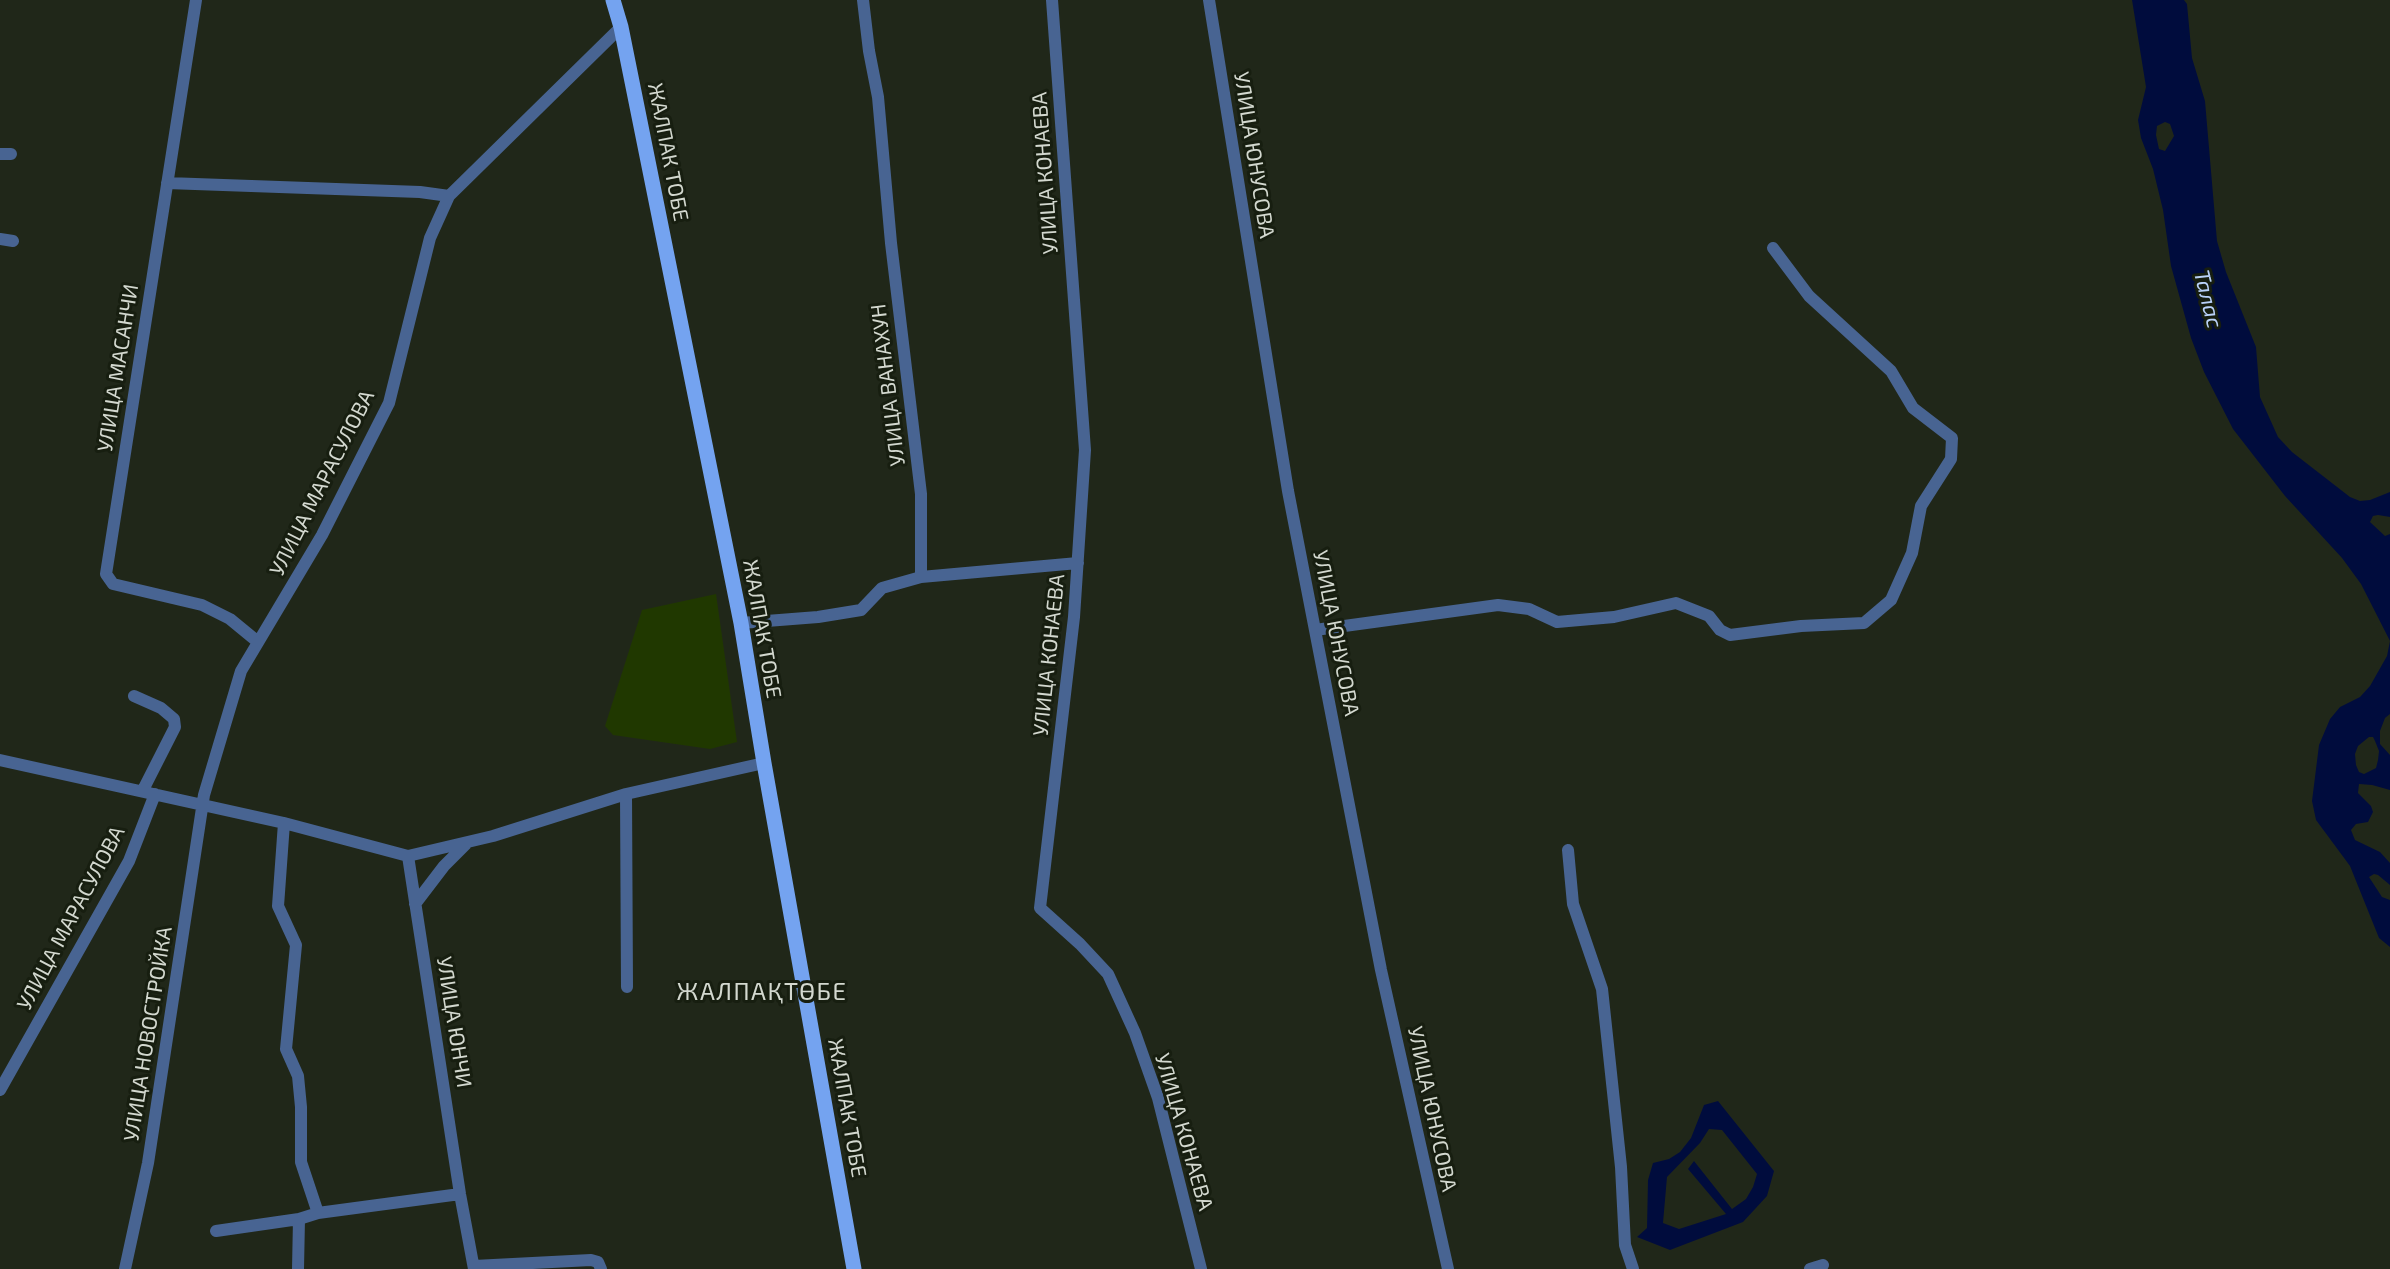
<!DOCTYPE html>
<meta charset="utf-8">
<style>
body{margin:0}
canvas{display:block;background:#202719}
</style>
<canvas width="2390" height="1269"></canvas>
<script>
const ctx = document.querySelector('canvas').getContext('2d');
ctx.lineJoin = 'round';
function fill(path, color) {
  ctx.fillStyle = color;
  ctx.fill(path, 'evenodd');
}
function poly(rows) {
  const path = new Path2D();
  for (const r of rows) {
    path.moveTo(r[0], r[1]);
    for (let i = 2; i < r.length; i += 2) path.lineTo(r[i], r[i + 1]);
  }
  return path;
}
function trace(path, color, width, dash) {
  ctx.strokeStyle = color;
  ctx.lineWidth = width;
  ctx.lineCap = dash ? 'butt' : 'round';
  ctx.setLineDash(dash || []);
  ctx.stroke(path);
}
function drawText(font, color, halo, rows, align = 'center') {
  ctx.font = font + ' "Exo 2",sans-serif';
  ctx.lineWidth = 6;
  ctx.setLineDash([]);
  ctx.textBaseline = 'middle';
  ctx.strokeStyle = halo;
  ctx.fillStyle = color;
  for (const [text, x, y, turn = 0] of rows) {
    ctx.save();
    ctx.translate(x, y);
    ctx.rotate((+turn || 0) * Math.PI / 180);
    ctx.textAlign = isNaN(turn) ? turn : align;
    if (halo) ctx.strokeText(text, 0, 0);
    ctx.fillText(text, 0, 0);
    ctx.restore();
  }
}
fill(poly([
 [716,594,737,742,710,749,613,735,605,726,642,610]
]), '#203800');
fill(poly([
 [2132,0,2184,0,2187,4,2192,58,2205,101,2217,241,2226,272,2256,347,2260,397,2278,437,2292,452,2350,497,2360,501,2370,500,2390,492,2390,517,2378,515,2373,516,2370,522,2385,536,2390,534,2390,714,2385,718,2380,731,2380,744,2390,755,2390,790,2372,785,2359,784,2358,793,2371,806,2373,812,2368,822,2356,824,2351,830,2355,840,2380,852,2390,863,2390,885,2378,875,2374,874,2369,877,2382,897,2390,900,2390,947,2379,938,2350,866,2316,820,2312,801,2319,745,2330,719,2340,707,2360,697,2370,686,2387,656,2390,641,2361,584,2342,558,2285,496,2233,429,2204,372,2191,338,2171,266,2163,210,2153,169,2141,138,2138,120,2146,87],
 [2165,122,2170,124,2174,136,2165,151,2159,149,2156,135,2157,126],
 [2369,737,2373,737,2375,741,2379,751,2378,760,2376,768,2364,774,2359,772,2356,765,2355,754,2358,746],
 [1718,1101,1774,1171,1767,1196,1743,1222,1670,1250,1637,1237,1647,1228,1648,1180,1653,1163,1669,1159,1680,1152,1691,1138,1704,1105],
 [1709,1129,1722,1130,1757,1174,1753,1187,1746,1199,1732,1209,1694,1161,1688,1169,1726,1214,1679,1229,1663,1223,1667,1177,1700,1143]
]), '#000c3d');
trace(poly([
 [196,0,106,574,113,584,202,605,230,619,258,642],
 [1052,0,1085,450,1074,617,1040,908,1080,944,1108,974,1135,1033,1158,1098,1201,1269],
 [1209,0,1288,491,1381,970,1448,1269],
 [0,154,11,154],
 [167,183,420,192,449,196],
 [0,239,13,241],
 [921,577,1078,563],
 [741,623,818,617,861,610,882,588,921,577,921,494,891,243,878,97,869,51,863,0],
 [1315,630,1498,605,1529,609,1557,622,1614,617,1676,603,1709,616,1720,630,1730,635,1801,626,1864,623,1891,600,1912,553,1921,506,1951,459,1952,438,1913,408,1891,371,1809,296,1773,248],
 [134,696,161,708,174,719,175,727,143,790],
 [0,760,284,823,408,856,493,836,626,794,764,763],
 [626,794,627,987],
 [284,823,278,906,296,945,286,1049,298,1076,301,1107,301,1162,318,1213],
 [1568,850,1573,904,1602,989,1621,1167,1625,1245,1633,1269],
 [408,856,460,1194,474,1269],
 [415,904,444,866,466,844],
 [0,1090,129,861,155,794],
 [216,1231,299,1219,318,1213,460,1194],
 [474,1266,591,1260,598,1262,601,1269],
 [125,1269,148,1163,204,795,241,671,322,535,389,403,430,238,449,196,621,27],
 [298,1269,299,1219],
 [1810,1269,1823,1265]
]), '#486492', 12);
trace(poly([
 [613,0,621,27,741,623,764,763,854,1269]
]), '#74a3f0', 15);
drawText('21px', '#d3d8cf', '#171e10', [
 ["ЖАЛПАК ТОБЕ",668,152,79],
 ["УЛИЦА ЮНУСОВА",1254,155,81],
 ["УЛИЦА КОНАЕВА",1045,173,-94],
 ["УЛИЦА МАСАНЧИ",118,368,-81],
 ["УЛИЦА ВАНАХУН",888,385,-97],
 ["УЛИЦА МАРАСУЛОВА",322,483,-63],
 ["ЖАЛПАК ТОБЕ",762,629,80],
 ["УЛИЦА ЮНУСОВА",1336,633,79],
 ["УЛИЦА КОНАЕВА",1049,655,-84],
 ["УЛИЦА МАРАСУЛОВА",71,918,-62],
 ["УЛИЦА ЮНЧИ",454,1022,81],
 ["УЛИЦА НОВОСТРОЙКА",148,1034,-81],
 ["ЖАЛПАК ТОБЕ",847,1108,80],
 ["УЛИЦА ЮНУСОВА",1432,1109,78],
 ["УЛИЦА КОНАЕВА",1184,1132,74]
]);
drawText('italic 22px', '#b9d1f8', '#171e10', [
 ["Талас",2208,299,76]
]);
ctx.letterSpacing = '1.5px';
drawText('24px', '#d3d8cf', '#171e10', [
 ["ЖАЛПАҚТӨБЕ",762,992]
]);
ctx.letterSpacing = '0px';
</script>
